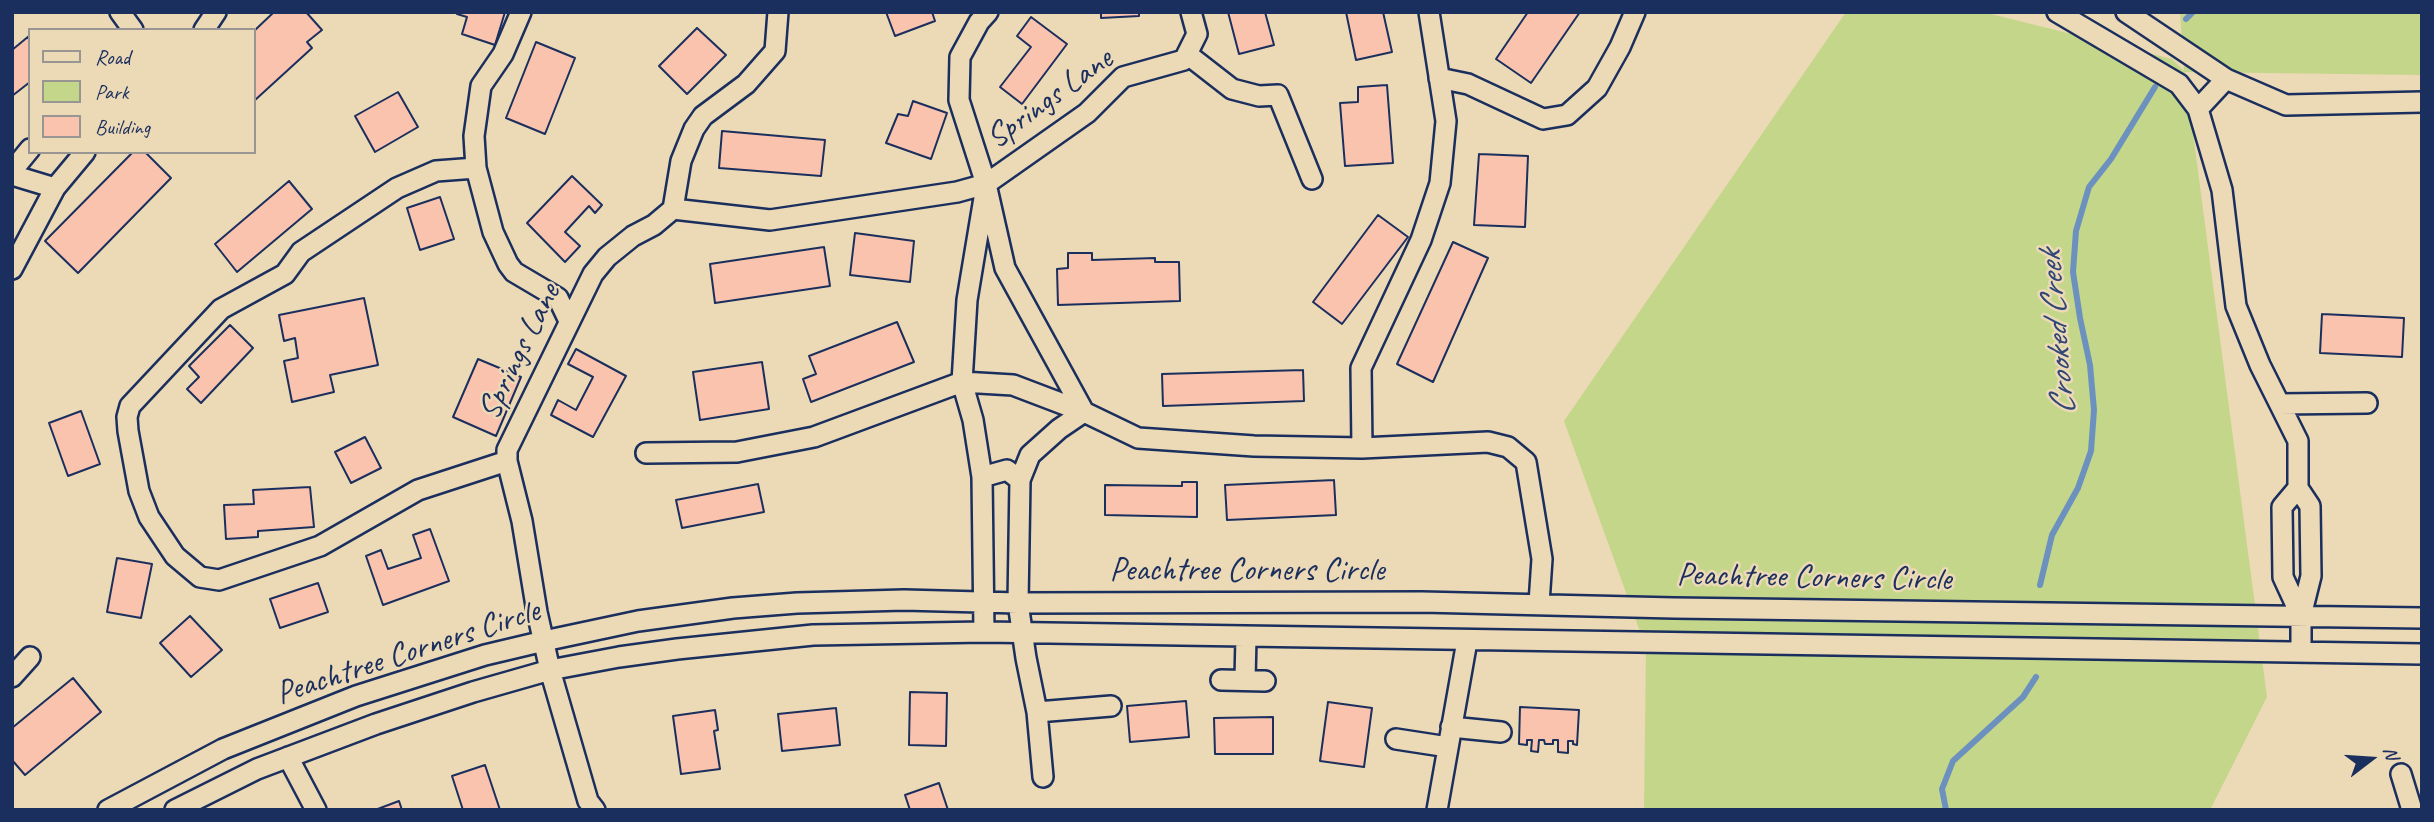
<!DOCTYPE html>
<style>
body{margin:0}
#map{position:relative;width:2434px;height:822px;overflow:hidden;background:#ecd9b6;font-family:Caveat,sans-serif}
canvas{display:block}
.frame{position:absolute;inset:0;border:14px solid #1b2f5e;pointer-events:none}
.legend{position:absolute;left:28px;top:28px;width:228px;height:126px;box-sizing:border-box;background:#ecd9b6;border:2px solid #989593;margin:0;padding:9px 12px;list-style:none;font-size:21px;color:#1b2f5e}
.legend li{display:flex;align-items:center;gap:14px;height:35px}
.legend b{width:35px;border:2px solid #989593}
.north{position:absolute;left:2336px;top:724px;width:70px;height:70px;-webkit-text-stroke:5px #ecd9b6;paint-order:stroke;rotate:73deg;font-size:19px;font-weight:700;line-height:28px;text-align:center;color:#1b2f5e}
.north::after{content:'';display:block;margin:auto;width:24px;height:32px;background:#1b2f5e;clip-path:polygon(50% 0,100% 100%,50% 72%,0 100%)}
</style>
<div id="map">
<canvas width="2434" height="822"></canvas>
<div class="frame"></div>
<ul class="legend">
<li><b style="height:9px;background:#ecd9b6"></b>Road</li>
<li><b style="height:19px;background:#c4d68a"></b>Park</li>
<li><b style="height:19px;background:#fac3ad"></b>Building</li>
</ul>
<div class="north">N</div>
</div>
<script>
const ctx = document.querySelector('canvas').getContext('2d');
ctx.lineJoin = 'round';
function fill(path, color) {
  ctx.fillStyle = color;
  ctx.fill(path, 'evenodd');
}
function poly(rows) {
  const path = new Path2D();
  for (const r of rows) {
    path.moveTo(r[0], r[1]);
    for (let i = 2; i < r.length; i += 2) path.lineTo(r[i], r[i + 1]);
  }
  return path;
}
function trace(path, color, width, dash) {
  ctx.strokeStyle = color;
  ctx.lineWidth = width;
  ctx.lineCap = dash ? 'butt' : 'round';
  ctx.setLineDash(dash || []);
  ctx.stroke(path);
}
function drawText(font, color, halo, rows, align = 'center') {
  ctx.font = font + ' Caveat,sans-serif';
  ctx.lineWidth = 5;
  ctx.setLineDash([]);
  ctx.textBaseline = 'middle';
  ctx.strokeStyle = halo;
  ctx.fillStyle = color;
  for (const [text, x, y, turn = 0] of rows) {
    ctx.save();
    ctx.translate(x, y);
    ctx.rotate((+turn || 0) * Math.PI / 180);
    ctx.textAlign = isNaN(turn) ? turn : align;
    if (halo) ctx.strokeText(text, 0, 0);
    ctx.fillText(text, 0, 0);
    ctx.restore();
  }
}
fill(poly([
 [1846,12,1983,12,2172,59,2184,71,2180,12,2422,12,2422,75,2185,72,2267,697,2210,810,1644,810,1646,648,1564,421]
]), '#c4d68a');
trace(poly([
 [2186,19,2193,12],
 [2040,585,2052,535,2078,488,2091,451,2094,410,2090,365,2080,318,2073,272,2076,231,2089,187,2111,159,2155,87],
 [1946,810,1942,789,1953,761,2023,697,2036,677]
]), '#6c91be', 6);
const building = poly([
 [274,12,306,12,322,30,307,42,312,48,254,101,254,31,274,12],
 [458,12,505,12,495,45,462,34,467,17,457,14,458,12],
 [886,12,932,12,935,21,895,36,886,12],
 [1101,12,1139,12,1139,16,1101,18,1101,12],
 [1228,12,1265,12,1274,45,1239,54,1228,12],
 [1346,12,1383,12,1392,52,1356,60,1346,12],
 [1528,12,1580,12,1531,83,1496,59,1528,12],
 [1031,17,1067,44,1022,104,1000,87,1031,47,1017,36,1031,17],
 [697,28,726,55,687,94,659,66,697,28],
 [29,36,30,82,12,96,12,50,29,36],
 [536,42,575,58,545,134,506,118,536,42],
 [1387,85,1393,163,1345,166,1340,103,1358,102,1358,87,1387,85],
 [398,92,418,127,375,152,355,116,398,92],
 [913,101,947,113,931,159,886,143,898,114,908,116,913,101],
 [722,131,825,140,821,176,719,168,722,131],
 [133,152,145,152,171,178,78,273,45,241,133,152],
 [1479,154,1528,156,1525,227,1474,225,1479,154],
 [572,176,602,205,595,213,589,206,565,232,580,246,565,262,527,223,572,176],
 [289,181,312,209,237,272,215,244,289,181],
 [440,197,454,239,420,250,407,208,440,197],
 [1378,215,1408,237,1342,324,1313,302,1378,215],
 [855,233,914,241,910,282,850,275,855,233],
 [1453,242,1488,258,1433,382,1397,364,1453,242],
 [824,247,830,286,715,303,710,264,824,247],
 [1068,253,1092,253,1092,260,1155,258,1155,262,1179,262,1180,301,1058,305,1057,269,1068,268,1068,253],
 [364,298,378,365,330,375,334,392,292,402,284,361,298,358,295,338,284,341,279,315,364,298],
 [2322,314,2404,318,2402,357,2320,353,2322,314],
 [897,322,914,362,811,402,803,379,816,374,809,356,897,322],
 [230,325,253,348,201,403,187,389,199,377,189,366,230,325],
 [576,349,626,376,593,437,551,415,558,400,576,410,593,377,568,364,576,349],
 [478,359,521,377,496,436,453,417,478,359],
 [762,362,769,409,700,420,693,372,762,362],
 [1303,370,1304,401,1163,406,1162,374,1303,370],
 [81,411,100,464,68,476,49,423,81,411],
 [365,437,381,468,351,483,335,452,365,437],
 [1334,480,1336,515,1227,520,1225,485,1334,480],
 [1182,482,1197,482,1197,517,1105,515,1105,485,1182,486,1182,482],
 [758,484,764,512,682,528,676,500,758,484],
 [310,487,314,527,258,531,258,537,226,539,224,505,254,504,253,490,310,487],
 [430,529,449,581,383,605,366,556,381,550,388,569,421,558,413,535,430,529],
 [117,558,152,564,141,618,107,612,117,558],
 [318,583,328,612,280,628,270,599,318,583],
 [190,616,222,650,191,677,160,643,190,616],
 [73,678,101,712,25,775,12,760,12,728,73,678],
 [910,692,947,693,946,746,909,745,910,692],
 [1186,701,1189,737,1130,742,1127,706,1186,701],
 [1328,702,1372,708,1364,767,1320,761,1328,702],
 [1520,707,1579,710,1577,745,1573,744,1573,741,1568,741,1568,753,1558,752,1558,740,1553,740,1553,744,1545,744,1544,740,1539,740,1538,752,1531,751,1532,740,1527,740,1527,745,1519,744,1520,707],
 [836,708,840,745,782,751,778,714,836,708],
 [715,710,718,730,714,731,720,769,681,774,673,716,715,710],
 [1273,717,1273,754,1215,754,1214,718,1273,717],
 [485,765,500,810,463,810,452,776,485,765],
 [939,783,948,810,910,810,905,795,939,783],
 [399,801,402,810,375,810,399,801]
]);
fill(building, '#fac3ad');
trace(building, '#1b2f5e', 2);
const minor = poly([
 [120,12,133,30],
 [521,12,503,54,481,86,474,136,476,168,493,232,508,264,514,272,558,298,569,321],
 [988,12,979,22,960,57,959,100,986,184,1005,268,1084,412,1059,429,1030,455,1020,480,1018,603,1026,658,1037,712,1043,777],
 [1429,12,1446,121,1440,183,1421,240,1361,368,1362,448,1488,442,1508,447,1526,462,1542,559,1539,603],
 [2057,12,2179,84,2198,109,2222,190,2236,306,2260,365,2298,441,2298,488,2310,506,2311,576,2301,616,2301,652],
 [2126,12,2226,79,2286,105,2422,102],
 [204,30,216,12],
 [1187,54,1232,89,1259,96,1278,95,1312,179],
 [1439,78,1468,84,1543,119,1567,115,1597,88,1620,47,1635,12],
 [2198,109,2226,79],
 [476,168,436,171,397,188,301,252,285,274,221,309,130,406,127,417,128,431,139,491,149,517,175,556,200,577,219,580,320,546,418,490,507,461],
 [12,171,30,149],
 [12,175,55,188],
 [673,209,770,220,957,192,986,184,1087,113,1123,77,1184,60,1197,34,1191,12],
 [12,269,55,188,85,152],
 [2280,404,2367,403],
 [646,453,737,452,814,437,962,382,1013,385,1084,412,1138,438,1254,446,1362,448],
 [982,477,1007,470,1020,480],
 [2298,488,2282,507,2283,577,2301,616],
 [984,632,982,477,973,420,962,382,967,300,985,192],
 [12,677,30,657],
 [1221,680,1265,681],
 [1245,680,1246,637],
 [1037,712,1111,706],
 [1451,727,1501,732],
 [1396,739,1448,747],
 [288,757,316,810],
 [2401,774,2412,810],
 [108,810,223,749,356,696,485,655,544,641,638,621,733,608,797,603,904,600,1018,603,1422,602,1674,608,2422,618],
 [175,810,257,769,376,724,473,692,550,670,619,657,677,649,813,635,984,632,2422,654],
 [595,810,588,801,550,670,537,612,522,521,507,461,507,450,593,274,607,257,633,236,654,225,673,209,681,161,694,129,703,116,746,84,775,51,778,12],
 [1437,810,1467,641]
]);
trace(minor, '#1b2f5e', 24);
trace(minor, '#ecd9b6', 19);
drawText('33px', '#1b2f5e', '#ecd9b6', [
 ["Springs Lane",1050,99,-36],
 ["Springs Lane",520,352,-64],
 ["Peachtree Corners Circle",1247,571],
 ["Peachtree Corners Circle",1814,578,1],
 ["Peachtree Corners Circle",408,653,-18]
]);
drawText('italic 35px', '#2f4776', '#ecd9b6', [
 ["Crooked Creek",2058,333,-95]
]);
</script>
